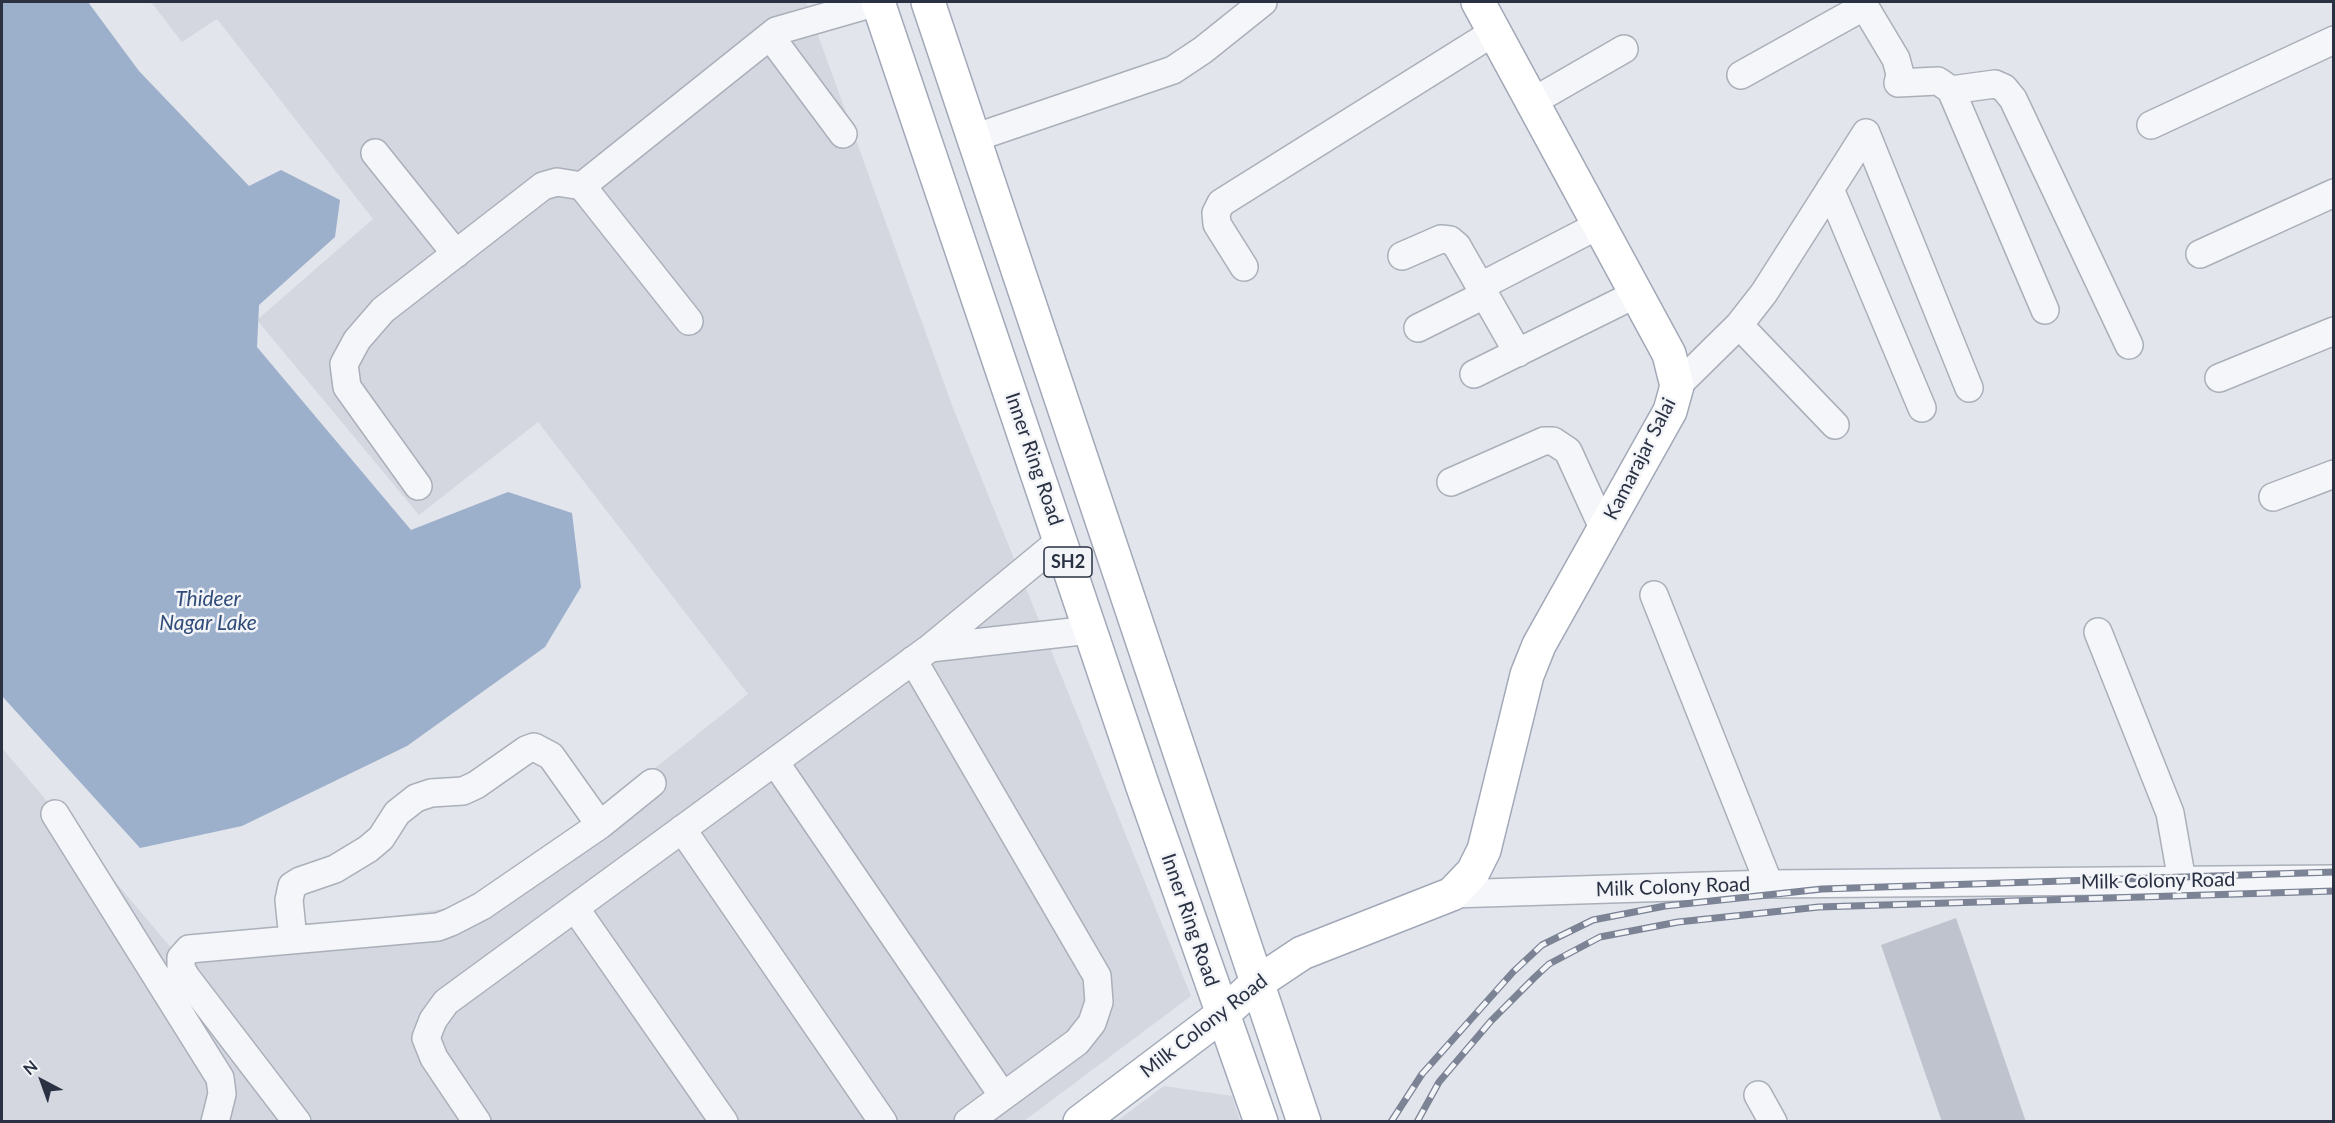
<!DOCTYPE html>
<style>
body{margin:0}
#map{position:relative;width:2335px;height:1123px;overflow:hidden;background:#e2e5eb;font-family:Lato,sans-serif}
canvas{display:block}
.frame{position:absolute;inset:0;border:3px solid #293143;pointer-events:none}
.north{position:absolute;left:12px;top:1051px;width:60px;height:60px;-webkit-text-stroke:4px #f2f4f8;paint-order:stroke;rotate:319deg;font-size:16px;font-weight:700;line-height:24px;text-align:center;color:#293143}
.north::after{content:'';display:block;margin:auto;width:21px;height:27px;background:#293143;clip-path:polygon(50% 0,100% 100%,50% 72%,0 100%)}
</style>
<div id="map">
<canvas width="2335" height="1123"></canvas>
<div class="frame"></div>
<div class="north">N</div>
</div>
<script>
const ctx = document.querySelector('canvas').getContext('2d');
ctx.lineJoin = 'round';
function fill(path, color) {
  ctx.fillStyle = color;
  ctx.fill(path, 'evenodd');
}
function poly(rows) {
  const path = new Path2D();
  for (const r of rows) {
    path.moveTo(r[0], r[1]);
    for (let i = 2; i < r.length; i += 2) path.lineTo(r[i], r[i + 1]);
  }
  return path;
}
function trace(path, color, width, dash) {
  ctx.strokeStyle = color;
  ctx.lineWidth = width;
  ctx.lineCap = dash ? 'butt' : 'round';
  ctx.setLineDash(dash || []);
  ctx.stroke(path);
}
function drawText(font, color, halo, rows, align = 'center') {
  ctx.font = font + ' Lato,sans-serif';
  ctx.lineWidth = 5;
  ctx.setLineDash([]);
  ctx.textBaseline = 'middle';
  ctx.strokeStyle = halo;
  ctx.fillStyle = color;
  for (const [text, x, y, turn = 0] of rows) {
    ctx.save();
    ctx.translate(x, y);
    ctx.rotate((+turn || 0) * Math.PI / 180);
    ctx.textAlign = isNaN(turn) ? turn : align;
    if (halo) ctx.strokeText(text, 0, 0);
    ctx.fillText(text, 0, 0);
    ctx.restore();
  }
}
fill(poly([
 [151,2,806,2,953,408,1191,996,1024,1121,2,1121,2,748,173,950,487,902,748,694,538,422,419,515,257,320,373,219,217,19,182,42],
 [1164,1086,1232,1096,1240,1121,1117,1121]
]), '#d4d7e0');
fill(poly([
 [2,2,88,2,139,71,249,186,281,170,340,200,335,237,259,305,257,347,411,530,508,492,572,513,581,587,545,647,407,746,242,826,140,848,2,696]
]), '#9cafcb');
fill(poly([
 [1956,918,2026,1122,1942,1122,1881,945]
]), '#bfc3ce');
const minor = poly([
 [1862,2,1896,59,1900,74,1898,83,1938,81,1951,90,2045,310],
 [770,36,843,134],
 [1741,75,1865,6],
 [1951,90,1995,84,2004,88,2013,99,2129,345],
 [1532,102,1624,49],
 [2151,125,2334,40],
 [1866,133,1969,388],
 [974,138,1173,70,1203,50,1263,2],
 [375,153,456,254],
 [1830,189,1922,408],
 [2200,254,2334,193],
 [1402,256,1441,239,1450,240,1457,246,1518,353],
 [1244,267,1217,224,1216,213,1221,203,1494,32],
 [1481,286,1599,225],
 [689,321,582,186,776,31,877,2],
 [1739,325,1835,425],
 [1418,328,1486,294],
 [1474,374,1636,294],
 [2219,378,2334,331],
 [1677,386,1739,325,1764,293,1866,133],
 [1451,482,1544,441,1553,441,1568,451,1604,530],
 [418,486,347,387,344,364,357,340,383,310,543,186,557,182,582,186],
 [2273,497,2334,474],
 [1654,595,1769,884],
 [2098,632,2170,813,2182,881],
 [930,648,1090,630],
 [913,660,1097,976,1099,1002,1092,1023,1077,1042,968,1122],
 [775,762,1003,1096],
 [55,814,220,1078,222,1094,215,1122],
 [682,829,883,1122],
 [1452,894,1769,884,2334,879],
 [575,908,724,1122],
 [293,939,289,900,292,886,300,881,335,869,368,849,381,838,397,813,416,798,431,793,463,791,476,785,526,750,534,747,551,756,600,825],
 [1758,1095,1773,1122],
 [297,1122,186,977,181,968,181,958,189,949,438,927,451,922,482,906,600,825,652,783],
 [477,1122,434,1058,426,1038,433,1020,446,1002,930,648,1061,540]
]);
const major = poly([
 [878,2,1143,787,1261,1122],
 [928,2,1304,1122],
 [1080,1122,1223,1014,1257,983,1302,953,1452,894,1473,872,1484,850,1527,675,1539,645,1670,411,1677,386,1669,354,1478,2]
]);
trace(minor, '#aaafb9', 30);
trace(major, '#a1a8b7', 36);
trace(minor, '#f5f6f9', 27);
trace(major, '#fff', 33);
const rail = poly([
 [1391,1122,1422,1074,1513,972,1542,945,1593,920,1665,906,1822,889,2334,872],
 [1417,1122,1439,1082,1491,1021,1534,978,1549,964,1600,937,1678,922,1819,907,2334,891]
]);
trace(rail, '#7b8395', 7);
trace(rail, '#f2f4f8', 4.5, [14]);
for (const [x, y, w] of [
 [1068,562,48]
]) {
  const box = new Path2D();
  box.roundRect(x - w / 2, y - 15, w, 30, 4.5);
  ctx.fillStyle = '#f2f4f8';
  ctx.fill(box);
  trace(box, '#293143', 1.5);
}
drawText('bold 18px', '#293143', null, [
 ["SH2",1068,562]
]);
drawText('20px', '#293143', '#f2f4f8', [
 ["Inner Ring Road",1034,459,71],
 ["Kamarajar Salai",1640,459,-63],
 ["Milk Colony Road",2158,881,-1],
 ["Milk Colony Road",1673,887,-2],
 ["Inner Ring Road",1190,920,71],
 ["Milk Colony Road",1204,1026,-38]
]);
drawText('italic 21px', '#324c79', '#f2f4f8', [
 ["Thideer",208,599],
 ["Nagar Lake",208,623]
]);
</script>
